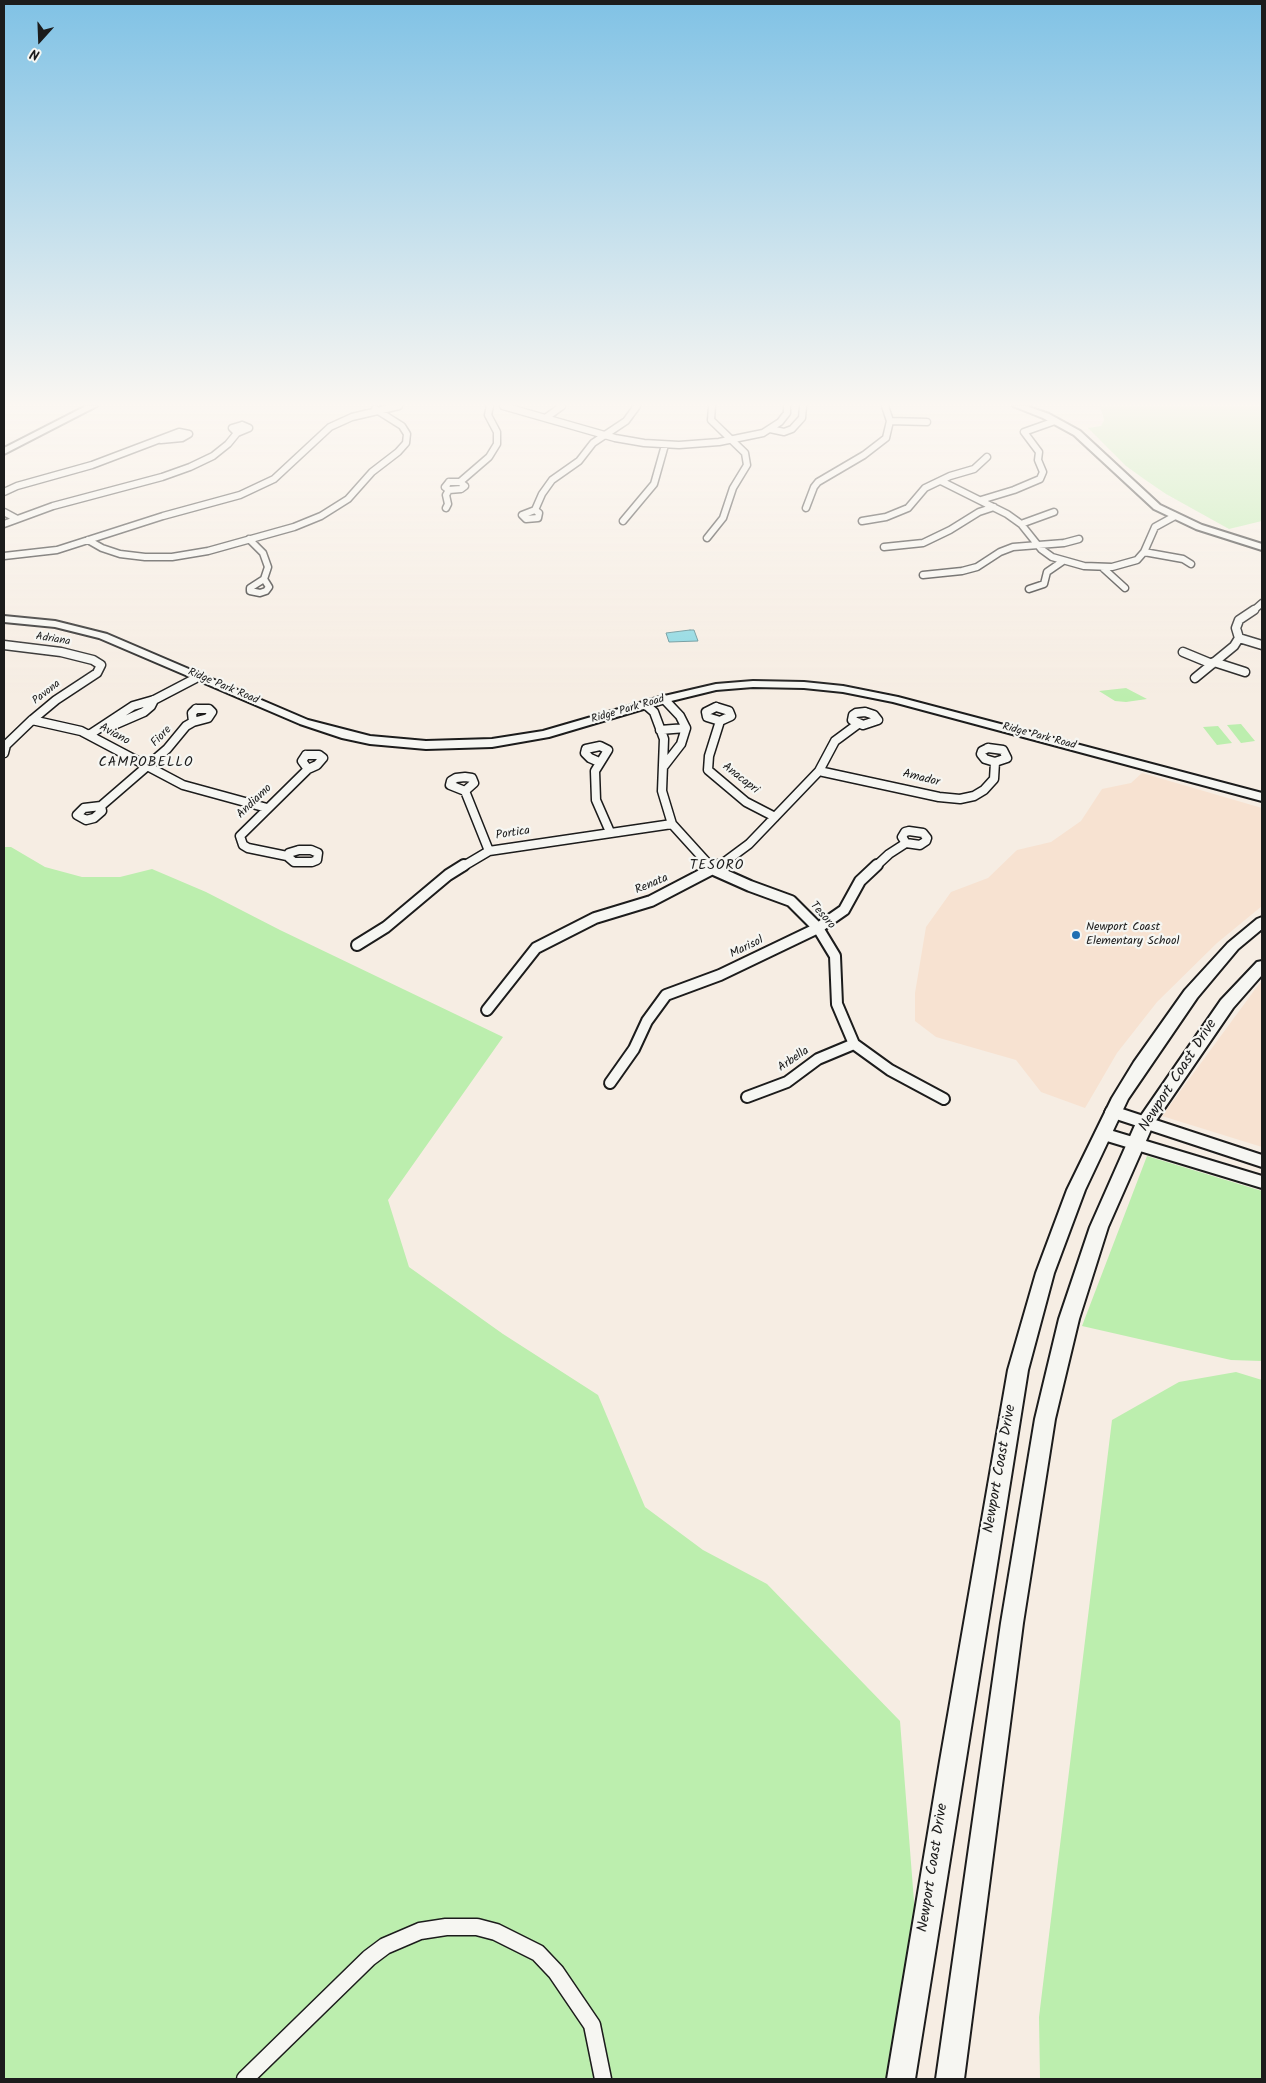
<!DOCTYPE html>
<style>
body{margin:0}
#map{position:relative;width:1266px;height:2083px;overflow:hidden;background:#f6ede3;font-family:Kalam,sans-serif}
canvas{display:block}
.frame{position:absolute;inset:0;border:5px solid #1c1c1c;pointer-events:none}
.north{position:absolute;left:15px;top:15px;width:50px;height:50px;-webkit-text-stroke:4px #f6f6f2;paint-order:stroke;rotate:200deg;font-size:14px;font-weight:700;line-height:20px;text-align:center;color:#1c1c1c}
.north::after{content:'';display:block;margin:auto;width:18px;height:22px;background:#1c1c1c;clip-path:polygon(50% 0,100% 100%,50% 72%,0 100%)}
</style>
<div id="map">
<canvas width="1266" height="2083"></canvas>
<div class="frame"></div>
<div class="north">N</div>
</div>
<script>
const ctx = document.querySelector('canvas').getContext('2d');
ctx.lineJoin = 'round';
function fill(path, color) {
  ctx.fillStyle = color;
  ctx.fill(path, 'evenodd');
}
function poly(rows) {
  const path = new Path2D();
  for (const r of rows) {
    path.moveTo(r[0], r[1]);
    for (let i = 2; i < r.length; i += 2) path.lineTo(r[i], r[i + 1]);
  }
  return path;
}
function trace(path, color, width, dash) {
  ctx.strokeStyle = color;
  ctx.lineWidth = width;
  ctx.lineCap = dash ? 'butt' : 'round';
  ctx.setLineDash(dash || []);
  ctx.stroke(path);
}
function drawText(font, color, halo, rows, align = 'center') {
  ctx.font = font + ' Kalam,sans-serif';
  ctx.lineWidth = 4.5;
  ctx.setLineDash([]);
  ctx.textBaseline = 'middle';
  ctx.strokeStyle = halo;
  ctx.fillStyle = color;
  for (const [text, x, y, turn = 0] of rows) {
    ctx.save();
    ctx.translate(x, y);
    ctx.rotate((+turn || 0) * Math.PI / 180);
    ctx.textAlign = isNaN(turn) ? turn : align;
    if (halo) ctx.strokeText(text, 0, 0);
    ctx.fillText(text, 0, 0);
    ctx.restore();
  }
}
fill(poly([
 [1142,773,1262,808,1262,906,1217,943,1157,1002,1117,1053,1085,1108,1041,1092,1016,1060,936,1037,915,1021,915,993,926,927,951,892,988,878,1017,850,1051,842,1081,821,1102,789,1131,783],
 [1262,981,1262,1147,1162,1116,1256,988]
]), '#f7e2d1');
fill(poly([
 [1100,406,1262,406,1262,521,1229,529,1166,494,1144,479,1126,466,1088,428,1101,426,1104,420],
 [1126,688,1147,699,1126,702,1115,701,1099,691],
 [1241,724,1255,741,1241,743,1227,725],
 [1218,726,1232,743,1217,745,1203,727],
 [4,847,11,847,45,867,82,877,120,877,152,869,206,892,280,930,503,1037,388,1200,409,1267,503,1334,598,1395,645,1507,703,1550,767,1584,900,1721,920,1979,894,2079,4,2079],
 [1147,1156,1262,1191,1262,1361,1231,1360,1082,1326],
 [1236,1372,1262,1380,1262,2079,1040,2079,1039,2017,1112,1420,1179,1382]
]), '#bceeae');
const water = poly([
 [690,630,694,630,698,641,669,642,666,633,690,630]
]);
fill(water, '#85d6e1');
trace(water, '#5b8c92', 1);
const streetFar3 = poly([
 [503,406,615,438,644,443,679,445,719,442,763,433,780,422,787,413,787,406],
 [547,417,562,406],
 [890,421,927,422],
 [242,425,249,428,237,433,232,428,242,425],
 [770,429,784,432,792,429,802,418,803,406],
 [941,481,1007,514,1021,524,1041,549,1052,557,1084,566,1112,567,1137,560,1144,552,1155,527,1175,516],
 [449,482,460,482,465,486,461,489,449,490,445,487,449,482],
 [460,482,489,457,497,444,497,432,488,415,490,406],
 [4,492,17,486,92,465,179,432,189,434,182,438,161,440],
 [981,500,1014,490,1040,479,1043,472,1038,460,1039,452,1024,432,1055,421],
 [446,508,448,504,446,495,449,490],
 [806,508,814,487,818,482,864,455,886,438,890,421,885,406],
 [535,510,542,494,552,480,579,461,593,443,626,421,637,406],
 [535,510,539,513,538,518,526,519,522,515,535,510],
 [4,512,17,519],
 [623,521,654,484,665,445],
 [862,521,886,517,908,508,925,488,950,476,974,469,987,457],
 [4,524,53,506,162,477,190,467,213,456,228,444,237,433],
 [1021,524,1054,512],
 [707,538,723,518,733,488,747,465,745,453,711,420,712,406],
 [249,539,263,553,268,567,264,579],
 [88,540,102,548,120,554,145,557,172,557,208,551,294,527,321,516,348,499,372,472,398,452,406,443,407,434,402,426,375,409],
 [884,547,923,543,950,530,979,512,994,507],
 [1144,552,1183,559,1191,564],
 [4,556,57,550,163,516,240,495,274,479,330,427,352,417,399,406],
 [1103,568,1125,588],
 [923,575,962,571,977,567,1000,552,1013,547,1064,543,1079,539],
 [264,579,269,587,266,591,260,593,250,591,250,588,264,579],
 [1029,589,1044,584,1047,572,1063,561],
 [1253,611,1262,603]
]);
const streetFar2 = poly([
 [1239,638,1236,628,1239,620,1254,610],
 [1239,638,1262,645],
 [4,645,61,652,93,660,101,665,97,673,56,700,32,720,6,745,4,753],
 [1183,652,1212,664],
 [1214,662,1245,672],
 [1195,678,1234,646,1239,638],
 [664,699,680,716,686,728,681,744,664,766],
 [646,705,654,712,664,739,662,791,672,824,711,867],
 [716,707,729,711,731,716,720,721,707,717,706,712,716,707],
 [196,709,209,709,212,712,208,718,193,722,192,713,196,709],
 [865,712,874,715,878,720,863,725,852,720,853,715,856,713,865,712],
 [32,720,81,731,183,785,267,808],
 [720,721,709,756,708,770,746,802,775,817],
 [107,728,144,712,151,706,154,700],
 [660,730,686,728],
 [89,735,133,706,154,700,198,677],
 [988,748,1003,750,1007,758,995,762,985,759,981,754,982,751,988,748],
 [306,755,319,755,323,758,317,765,308,769,302,761,306,755],
 [599,762,590,758,585,753,586,749,600,746,608,750,595,771,596,800,610,832],
 [819,771,939,797,960,799,974,796,984,790,994,779,995,762],
 [465,777,472,778,474,783,465,791,450,785,451,781,456,778,465,777],
 [465,791,489,851],
 [101,806,102,811,94,818,86,820,77,815,84,808,101,806],
 [101,806,167,749,186,726,193,722],
 [909,831,923,833,927,838,926,841,920,845,906,843,902,837,905,832,909,831],
 [299,850,311,850,318,853,317,860,312,862,294,862,287,856,289,853,299,850],
 [287,856,248,848,243,845,240,836,308,769],
 [462,867,489,851,672,824],
 [718,867,749,844,819,771,835,741,858,724],
 [875,867,889,854,906,843]
]);
const streetFar1 = poly([
 [710,865,714,870,750,886,791,901,818,928,835,956,837,1004,854,1044,890,1070,944,1099],
 [357,945,386,927,448,875,464,865],
 [487,1010,536,948,595,918,651,901,720,865],
 [610,1083,634,1049,647,1021,666,995,720,975,818,928,844,910,860,881,877,865],
 [747,1097,787,1082,818,1059,854,1044]
]);
const street = poly([
 [245,2079,369,1958,385,1946,420,1931,446,1927,477,1927,496,1932,538,1953,556,1972,592,2025,603,2079]
]);
const secondary = poly([
 [86,406,97,406,4,454,4,448,86,406],
 [1013,406,1026,406,1049,414,1080,431,1160,505,1202,525,1262,544,1262,550,1196,529,1154,509,1074,435,1043,418,1013,406],
 [4,616,55,621,107,634,308,720,370,736,426,741,492,739,543,731,660,697,716,684,753,681,804,682,843,686,898,697,1262,793,1262,801,893,702,843,692,804,688,753,687,716,690,667,702,549,737,492,747,426,749,370,744,342,738,300,724,99,638,55,627,4,622,4,616],
 [1113,1106,1262,1155,1262,1167,1107,1116,1105,1112,1107,1108,1113,1106],
 [1103,1128,1262,1176,1262,1188,1097,1138,1095,1134,1097,1130,1103,1128]
]);
const primary = poly([
 [1262,917,1262,929,1238,949,1197,998,1128,1099,1085,1190,1054,1273,1028,1370,915,2079,887,2079,940,1761,1008,1370,1036,1273,1067,1190,1112,1098,1134,1062,1185,990,1228,943,1257,919,1262,917],
 [1262,961,1262,975,1233,1008,1153,1125,1108,1227,1079,1319,1055,1419,1023,1623,964,2079,936,2079,1001,1623,1035,1419,1059,1319,1090,1227,1136,1123,1221,1000,1257,962,1262,961]
]);
trace(streetFar3, '#1c1c1c', 9);
trace(streetFar2, '#1c1c1c', 11);
trace(streetFar1, '#1c1c1c', 14);
trace(street, '#1c1c1c', 19);
trace(secondary, '#1c1c1c', 4);
trace(primary, '#1c1c1c', 4);
trace(streetFar3, '#f6f6f2', 6);
trace(streetFar2, '#f6f6f2', 8);
trace(streetFar1, '#f6f6f2', 10);
trace(street, '#f6f6f2', 16);
fill(secondary, '#f6f6f2');
fill(primary, '#f6f6f2');
const sky = ctx.createLinearGradient(0, 0, 0, 698);
sky.addColorStop(0, '#80c2e5');
sky.addColorStop(0.58, '#fbf7f2');
sky.addColorStop(1, '#fbf7f200');
ctx.fillStyle = sky;
ctx.fillRect(0, 0, 1266, 698);
for (const [x, y, r, color] of [
 [1076,935,5,"#1f6fb2"]
]) {
  const dot = new Path2D();
  dot.arc(x, y, r, 0, 2 * Math.PI);
  ctx.fillStyle = color;
  ctx.fill(dot);
  trace(dot, '#f6f6f2', 2);
}
drawText('11px', '#1c1c1c', '#f6f6f2', [
 ["Adriana",53,640,9],
 ["Ridge Park Road",223,687,23],
 ["Pavona",47,693,-38],
 ["Ridge Park Road",628,710,-16],
 ["Ridge Park Road",1039,737,15]
]);
drawText('12px', '#1c1c1c', '#f6f6f2', [
 ["Aviano",114,735,28],
 ["Fiore",162,737,-47],
 ["Anacapri",740,779,38],
 ["Amador",921,779,14],
 ["Andiamo",255,802,-44],
 ["Portica",513,834,-9],
 ["Renata",652,885,-23],
 ["Tesoro",822,916,49],
 ["Marisol",747,948,-26],
 ["Arbella",794,1060,-34]
]);
drawText('12px', '#1c1c1c', '#f6f6f2', [
 ["Newport Coast",1086,928],
 ["Elementary School",1086,942]
], 'left');
ctx.letterSpacing = '1px';
drawText('14px', '#1c1c1c', '#f6f6f2', [
 ["CAMPOBELLO",146,764],
 ["TESORO",717,867]
]);
ctx.letterSpacing = '0px';
drawText('15px', '#1c1c1c', '#f6f6f2', [
 ["Newport Coast Drive",1179,1076,-57],
 ["Newport Coast Drive",1001,1469,-80],
 ["Newport Coast Drive",934,1868,-81]
]);
</script>
